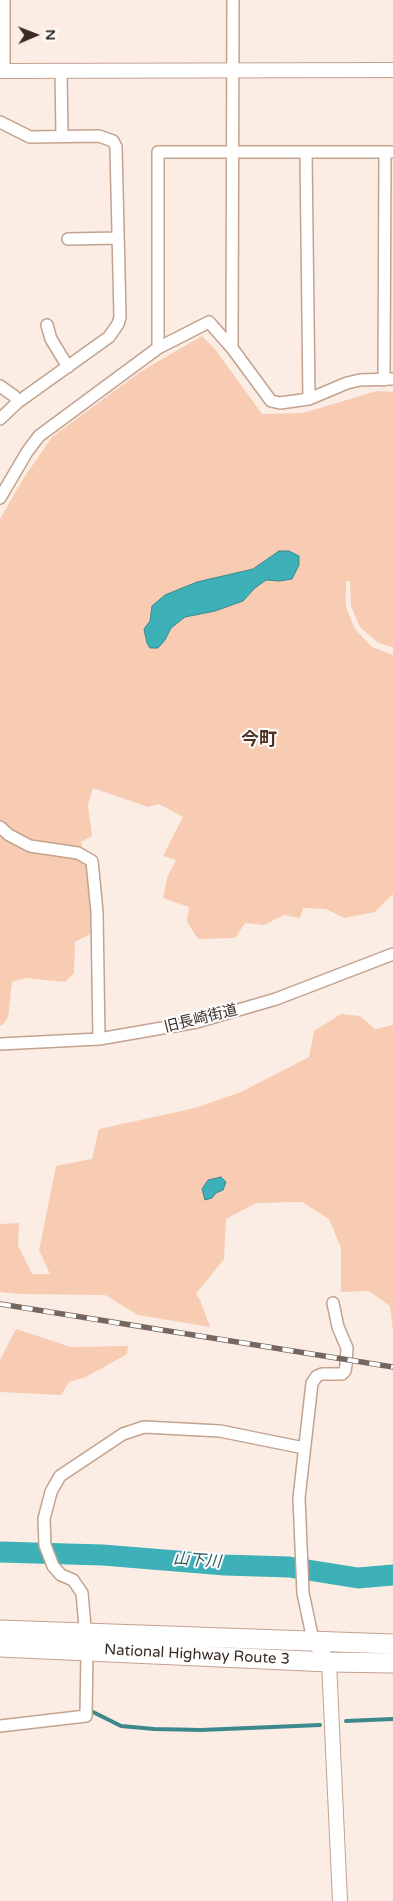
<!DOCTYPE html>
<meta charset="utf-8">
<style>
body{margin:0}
#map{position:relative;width:393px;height:1901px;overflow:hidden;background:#fbede4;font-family:"Varela Round",sans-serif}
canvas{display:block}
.north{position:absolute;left:10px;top:10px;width:50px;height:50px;-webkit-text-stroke:4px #fdfdfd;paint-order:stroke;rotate:89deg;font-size:14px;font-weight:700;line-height:20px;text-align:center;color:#3a2c24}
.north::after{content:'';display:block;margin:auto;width:18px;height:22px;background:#3a2c24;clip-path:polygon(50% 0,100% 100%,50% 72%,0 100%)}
</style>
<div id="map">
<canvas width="393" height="1901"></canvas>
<div class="north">N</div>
</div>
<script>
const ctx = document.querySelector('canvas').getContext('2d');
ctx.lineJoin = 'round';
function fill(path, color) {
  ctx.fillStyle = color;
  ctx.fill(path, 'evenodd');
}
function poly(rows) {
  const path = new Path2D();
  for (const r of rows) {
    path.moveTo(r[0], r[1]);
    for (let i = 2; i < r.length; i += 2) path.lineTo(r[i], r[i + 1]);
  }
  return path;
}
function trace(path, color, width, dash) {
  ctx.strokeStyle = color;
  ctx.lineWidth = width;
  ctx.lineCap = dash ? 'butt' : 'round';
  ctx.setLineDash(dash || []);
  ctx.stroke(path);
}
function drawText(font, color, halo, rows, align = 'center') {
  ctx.font = font + ' "Varela Round","Noto Sans JP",sans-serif';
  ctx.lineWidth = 4;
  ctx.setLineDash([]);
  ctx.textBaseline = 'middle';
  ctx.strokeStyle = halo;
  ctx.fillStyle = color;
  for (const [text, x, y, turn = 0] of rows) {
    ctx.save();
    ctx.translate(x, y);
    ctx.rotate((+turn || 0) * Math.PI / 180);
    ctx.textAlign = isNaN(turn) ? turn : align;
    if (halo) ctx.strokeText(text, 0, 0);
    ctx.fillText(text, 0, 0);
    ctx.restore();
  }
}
fill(poly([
 [202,336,215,349,262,414,303,413,377,391,393,392,393,647,378,643,360,627,351,606,350,581,346,581,346,607,355,629,372,647,393,655,393,894,375,912,344,918,326,909,303,908,300,918,284,915,264,925,245,923,235,938,198,939,187,922,189,907,163,898,167,878,176,860,163,856,183,817,159,804,148,807,93,788,88,805,92,836,81,842,89,873,93,912,90,934,75,942,74,973,65,982,25,978,12,982,8,1017,2,1026,0,1025,0,519,23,479,52,437,140,372],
 [279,551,280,581,266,580,255,588,243,601,215,611,185,617,171,628,165,640,150,621,152,606,165,595,197,582,253,569],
 [341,1014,360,1016,375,1029,393,1025,393,1332,390,1306,369,1291,341,1292,341,1248,329,1219,302,1202,256,1203,226,1219,224,1259,196,1294,200,1300,210,1327,138,1315,105,1295,18,1294,0,1292,0,1224,19,1223,18,1245,32,1274,50,1274,39,1250,56,1166,92,1159,99,1129,195,1108,241,1092,309,1057,314,1031],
 [16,1329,71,1347,128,1346,127,1354,86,1377,69,1382,61,1395,0,1392,0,1360]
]), '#f7ccb2');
const water = poly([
 [279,551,289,551,299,556,299,565,292,579,280,581,266,580,255,588,243,601,215,611,185,617,171,628,165,640,158,648,150,648,147,643,144,629,150,621,152,606,165,595,197,582,253,569,279,551],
 [221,1177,226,1182,223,1190,216,1193,212,1198,205,1200,202,1189,208,1180,221,1177]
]);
fill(water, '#3eb0b8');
trace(water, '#3d888c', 1);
trace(poly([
 [88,1712,93,1712,121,1726,154,1729,201,1730,320,1725],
 [346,1721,393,1719]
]), '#3d888c', 4);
trace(poly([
 [0,1552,103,1555,225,1565,289,1567,358,1578,393,1575]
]), '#3eb0b8', 21);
const minor = poly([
 [4,0,4,71],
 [61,71,62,136],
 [0,122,30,137,99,136,113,141,116,147,120,317,118,324,109,337,18,402,0,419],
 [306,153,309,399],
 [68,239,118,238],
 [47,325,51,339,68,367],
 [158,348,158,152,393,152],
 [232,348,233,0],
 [384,380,385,152],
 [0,386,14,396,18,402],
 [0,498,27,452,39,436,158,348,209,322,232,348,271,401,280,403,309,399,347,383,360,380,393,379],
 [0,827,9,835,30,846,78,853,92,861,97,912,99,1039],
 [0,1044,99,1039,197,1022,276,999,393,954],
 [313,1640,303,1593,299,1498,312,1383,317,1376,322,1374,342,1374,345,1371,346,1365,347,1348,338,1327,333,1303],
 [0,1726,86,1716,87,1650,82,1593,73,1580,61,1575,53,1566,45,1545,44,1519,51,1492,60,1476,123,1434,144,1427,220,1431,304,1448]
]);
const tertiary = poly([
 [0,71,393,70],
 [313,1640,329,1662,340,1901]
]);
const trunk = poly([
 [0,1630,393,1644],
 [0,1647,329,1662,393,1663]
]);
trace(minor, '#c3a28e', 14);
trace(tertiary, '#c3a28e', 16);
trace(trunk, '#c3a28e', 21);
trace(minor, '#fff', 11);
trace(tertiary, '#fff', 14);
trace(trunk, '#fff', 19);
const rail = poly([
 [0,1304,393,1367]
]);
trace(rail, '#75675f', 5.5);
trace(rail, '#fdfdfd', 4, [11]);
drawText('15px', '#3a2c24', '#fdfdfd', [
 ["旧長崎街道",201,1019,-14],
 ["National Highway Route 3",197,1655,3]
]);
drawText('italic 16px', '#2b5b5e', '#fdfdfd', [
 ["山下川",197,1561,4]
]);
drawText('bold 18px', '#4f3322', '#fdfdfd', [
 ["今町",259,740]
]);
</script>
